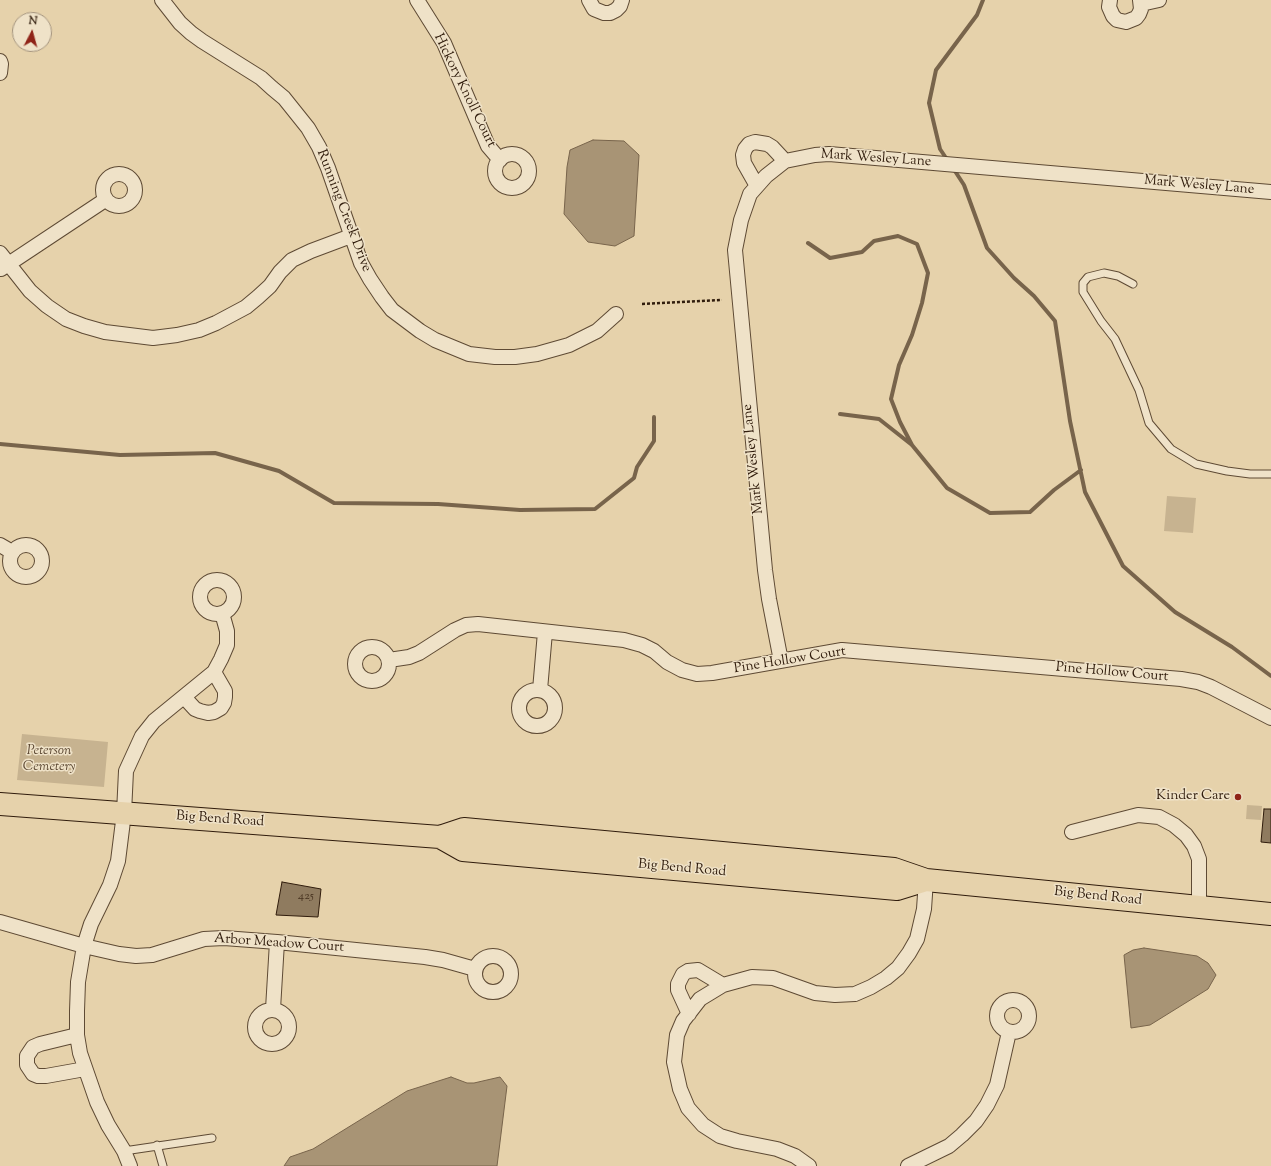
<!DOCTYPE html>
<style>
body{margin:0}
#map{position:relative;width:1271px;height:1166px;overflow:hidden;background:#e6d2ab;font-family:"Sorts Mill Goudy",serif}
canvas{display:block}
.north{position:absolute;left:12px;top:12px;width:40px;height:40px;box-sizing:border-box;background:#efe2c8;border:1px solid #a3937d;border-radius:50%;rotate:6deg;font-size:11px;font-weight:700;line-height:16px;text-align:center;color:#301c0c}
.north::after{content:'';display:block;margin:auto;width:14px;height:18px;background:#8f2418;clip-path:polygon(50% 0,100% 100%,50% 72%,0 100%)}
</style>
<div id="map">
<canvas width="1271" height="1166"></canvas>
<div class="north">N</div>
</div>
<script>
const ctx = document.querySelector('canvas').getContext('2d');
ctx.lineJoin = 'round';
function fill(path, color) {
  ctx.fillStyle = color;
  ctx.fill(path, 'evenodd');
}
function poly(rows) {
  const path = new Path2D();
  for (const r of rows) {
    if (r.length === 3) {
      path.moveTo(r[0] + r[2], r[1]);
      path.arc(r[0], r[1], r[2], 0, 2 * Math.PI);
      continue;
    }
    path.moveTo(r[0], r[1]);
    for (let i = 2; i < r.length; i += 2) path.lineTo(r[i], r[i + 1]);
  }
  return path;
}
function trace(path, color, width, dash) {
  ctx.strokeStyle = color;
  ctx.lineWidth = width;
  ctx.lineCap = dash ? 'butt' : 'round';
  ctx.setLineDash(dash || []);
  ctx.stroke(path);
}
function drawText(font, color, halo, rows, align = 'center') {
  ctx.font = font + ' "Sorts Mill Goudy",serif';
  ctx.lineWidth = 3;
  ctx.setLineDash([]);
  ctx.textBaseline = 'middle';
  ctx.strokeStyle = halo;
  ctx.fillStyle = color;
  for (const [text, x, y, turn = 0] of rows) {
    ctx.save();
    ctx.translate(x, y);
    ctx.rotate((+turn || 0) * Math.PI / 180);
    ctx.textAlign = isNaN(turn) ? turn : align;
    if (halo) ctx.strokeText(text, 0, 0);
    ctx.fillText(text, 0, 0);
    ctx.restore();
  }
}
fill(poly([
 [1167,496,1196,498,1193,533,1164,531],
 [22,734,108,742,104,787,17,780],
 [1247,805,1262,806,1261,820,1246,819]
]), '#c7b390');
const water = poly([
 [593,140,624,141,639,155,634,236,615,246,588,242,564,214,567,167,570,150,593,140],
 [1144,948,1197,956,1208,963,1216,975,1208,989,1150,1025,1131,1028,1124,955,1133,950,1144,948],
 [451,1077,467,1083,474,1083,500,1077,507,1086,497,1166,284,1166,290,1157,313,1149,407,1091,451,1077]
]);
fill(water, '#a89475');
trace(water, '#78644b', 1);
trace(poly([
 [948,161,940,149,929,103,936,70,977,15,983,0],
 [953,168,964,185,987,248,1014,278,1034,296,1055,321,1070,421,1085,492,1123,566,1175,612,1232,647,1271,676],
 [808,243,830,258,862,252,874,241,898,236,917,244,928,273,922,303,912,335,899,365,891,399,900,422,912,445],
 [840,414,879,419,912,445,947,488,990,513,1030,512,1054,490,1081,470],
 [0,444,120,455,215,453,279,471,334,503,438,504,520,510,595,509,634,478,637,467,654,441,654,417]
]), '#78644b', 4);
const building = poly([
 [1264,809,1271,809,1271,843,1261,842,1264,809],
 [282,882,321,889,318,917,276,915,282,882]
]);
fill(building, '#8f7b5f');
trace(building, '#301c0c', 1);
const service = poly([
 [1133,284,1118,276,1104,273,1088,277,1083,283,1083,292,1101,321,1115,339,1139,390,1149,423,1171,449,1196,464,1227,471,1250,474,1271,474],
 [157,1145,163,1166],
 [124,1151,212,1138]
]);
const minor = poly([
 [162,0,180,23,191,33,202,41,261,78,272,88,284,98,308,128,319,147,328,168,361,263,370,279,382,297,392,310,420,331,435,340,469,354,495,357,515,357,537,354,569,345,597,331,616,314],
 [417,0,444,43,488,146,500,160],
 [589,0,594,9,604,13,610,13,616,10,620,6,622,0],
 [1110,0,1109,7,1113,16,1117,20,1126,22,1136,18,1139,14,1141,9,1140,0],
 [1141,4,1159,0],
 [0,61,1,64,0,73],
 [512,171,17],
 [119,190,16],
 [757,186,744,163,743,155,745,149,749,144,755,142,767,144,772,147,785,161],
 [0,253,30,291,47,306,66,319,84,326,105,332,153,338,177,335,199,330,216,323,246,307,258,297,270,286,280,272,292,260,311,251,351,236],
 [1,269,105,200],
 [26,561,16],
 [0,545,12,552],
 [217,597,17],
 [372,664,17],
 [389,660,409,657,419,653,455,630,466,625,478,624,624,640,642,645,654,651,667,662,682,670,697,674,712,673,842,650,1181,679,1198,682,1211,687,1271,718],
 [781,661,769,599,765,570,735,250,741,220,750,194,766,176,785,161,815,155,829,154,1271,192],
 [540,690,545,632],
 [537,708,18],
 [184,697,195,709,200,711,208,713,214,712,221,708,224,703,225,697,225,691,214,672],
 [1072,832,1138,815,1159,817,1174,825,1186,835,1194,846,1199,859,1199,908],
 [0,922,84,946,119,954,136,956,152,955,204,939,224,938,277,942,425,957,443,960,475,969],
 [493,974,18],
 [1013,1016,16],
 [273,1009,277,942],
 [272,1027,17],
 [689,1014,678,990,678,984,683,974,688,971,698,970,723,985],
 [77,1035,40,1044,33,1047,27,1056,27,1065,33,1074,38,1076,46,1076,85,1069],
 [130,1166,124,1151,108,1125,97,1102,80,1053,77,1035,77,1011,78,982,84,946,91,924,110,885,118,861,124,813,126,771,142,736,154,721,214,672,221,659,227,645,227,631,222,613],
 [809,1166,795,1156,777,1149,737,1141,720,1136,703,1125,688,1108,680,1089,674,1062,677,1035,683,1021,700,999,723,985,752,977,773,978,815,993,835,995,855,994,871,987,886,978,898,968,909,953,917,939,924,909,926,880],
 [908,1166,949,1146,962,1135,976,1121,987,1105,997,1085,1009,1032]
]);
const primary = poly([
 [0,804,440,837,464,829,894,869,926,880,1271,914],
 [440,837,463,850,897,889,926,880]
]);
trace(service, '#5e4a34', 9);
trace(minor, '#5e4a34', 16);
trace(primary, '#301c0c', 24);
trace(poly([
 [642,304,722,300]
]), '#301c0c', 2.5, [3, 2]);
trace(service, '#efe2c8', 7);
trace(minor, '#efe2c8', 14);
trace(primary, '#e6d2ab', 22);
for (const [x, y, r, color] of [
 [1238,797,4,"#8f2418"]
]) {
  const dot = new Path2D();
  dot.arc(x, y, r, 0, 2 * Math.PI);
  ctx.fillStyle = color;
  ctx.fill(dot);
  trace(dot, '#efe2c8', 1.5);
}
drawText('12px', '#483421', null, [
 ["425",306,897]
]);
drawText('14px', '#301c0c', '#efe2c8', [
 ["Hickory Knoll Court",464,91,64],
 ["Mark Wesley Lane",876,159,4],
 ["Mark Wesley Lane",1199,186,5],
 ["Running Creek Drive",343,211,69],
 ["Mark Wesley Lane",754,459,-96],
 ["Pine Hollow Court",790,661,-9],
 ["Pine Hollow Court",1112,673,5],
 ["Big Bend Road",220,820,4],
 ["Big Bend Road",682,869,5],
 ["Big Bend Road",1098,897,6],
 ["Arbor Meadow Court",279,944,4]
]);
drawText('italic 14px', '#5d4934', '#efe2c8', [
 ["Peterson",49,752],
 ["Cemetery",49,768]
]);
drawText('14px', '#301c0c', '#efe2c8', [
 ["Kinder Care",1230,797]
], 'right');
</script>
